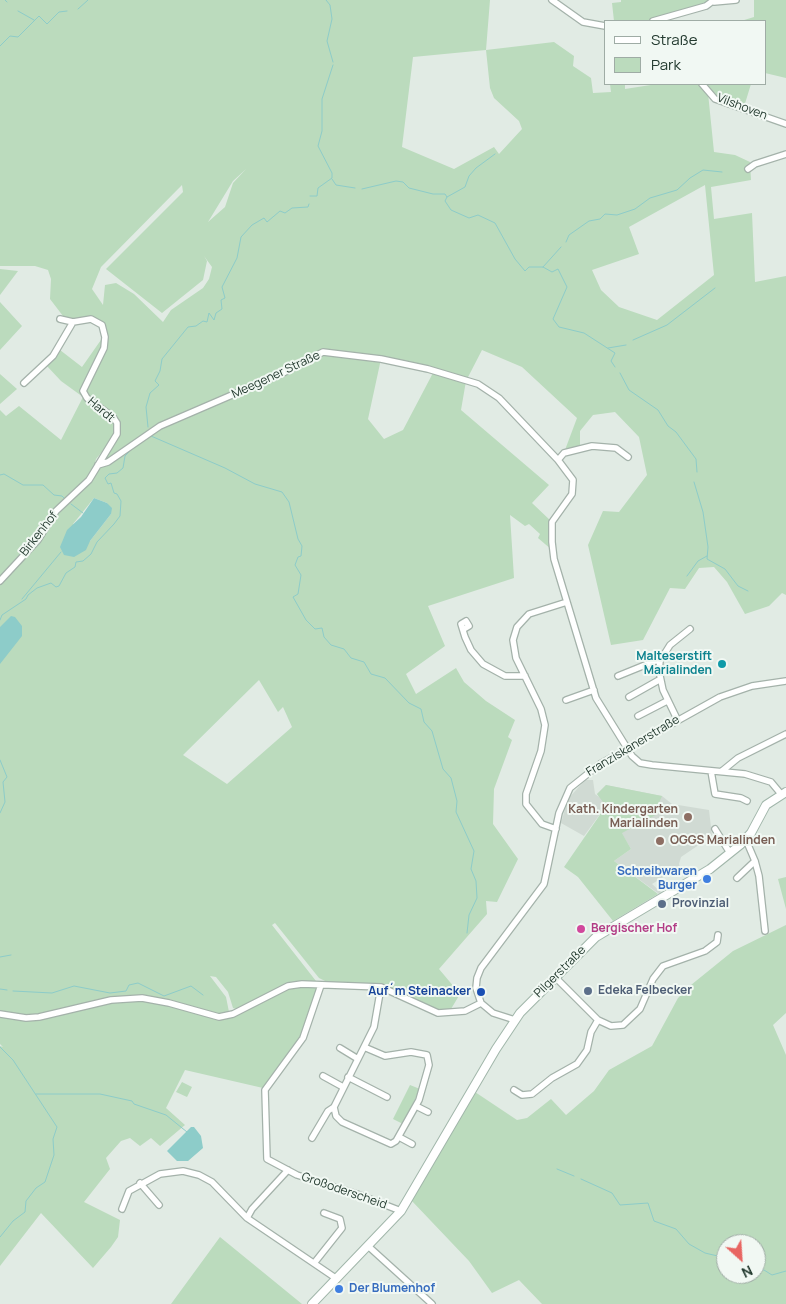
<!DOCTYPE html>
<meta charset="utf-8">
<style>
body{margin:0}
#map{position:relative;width:786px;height:1304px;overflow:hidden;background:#e1ebe4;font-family:Manrope,sans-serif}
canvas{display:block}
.legend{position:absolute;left:604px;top:20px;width:162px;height:65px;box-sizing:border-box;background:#f1f8f3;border:1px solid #9faca5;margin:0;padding:6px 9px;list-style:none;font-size:15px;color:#233a2f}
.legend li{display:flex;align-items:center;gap:10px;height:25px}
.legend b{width:25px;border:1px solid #9faca5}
.north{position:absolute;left:716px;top:1234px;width:50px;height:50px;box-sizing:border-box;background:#f1f8f3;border:1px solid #9faca5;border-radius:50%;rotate:154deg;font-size:14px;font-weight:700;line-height:20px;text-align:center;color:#233a2f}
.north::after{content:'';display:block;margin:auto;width:18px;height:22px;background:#e86662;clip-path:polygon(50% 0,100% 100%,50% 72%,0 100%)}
</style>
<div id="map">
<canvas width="786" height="1304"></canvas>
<ul class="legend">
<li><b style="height:6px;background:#fff"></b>Straße</li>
<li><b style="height:14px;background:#bbdbbd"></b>Park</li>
</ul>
<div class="north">N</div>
</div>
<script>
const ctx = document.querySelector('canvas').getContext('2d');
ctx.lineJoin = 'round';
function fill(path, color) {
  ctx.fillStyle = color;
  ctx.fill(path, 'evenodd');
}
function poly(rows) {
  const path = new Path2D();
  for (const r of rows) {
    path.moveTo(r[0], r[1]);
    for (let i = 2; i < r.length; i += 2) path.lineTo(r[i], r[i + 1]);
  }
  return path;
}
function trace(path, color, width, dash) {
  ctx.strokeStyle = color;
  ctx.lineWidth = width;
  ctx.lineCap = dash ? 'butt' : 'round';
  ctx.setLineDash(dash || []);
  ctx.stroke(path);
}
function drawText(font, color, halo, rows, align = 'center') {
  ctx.font = font + ' Manrope,sans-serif';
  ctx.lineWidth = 4;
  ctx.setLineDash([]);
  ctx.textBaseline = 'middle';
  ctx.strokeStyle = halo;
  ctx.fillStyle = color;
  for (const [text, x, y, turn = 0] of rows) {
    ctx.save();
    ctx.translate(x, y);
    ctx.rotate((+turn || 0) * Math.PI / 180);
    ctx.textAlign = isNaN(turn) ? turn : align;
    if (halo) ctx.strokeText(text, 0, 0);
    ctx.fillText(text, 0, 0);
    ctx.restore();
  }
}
fill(poly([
 [585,780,593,780,595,794,599,797,597,794,606,785,662,796,672,804,709,810,712,836,681,857,679,864,680,867,652,884,662,893,659,894,614,861,631,849,606,806,584,836,561,823,568,799]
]), '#d0dad3');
fill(poly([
 [0,0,490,0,486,50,554,42,574,56,573,66,591,78,593,93,611,92,610,84,625,84,625,89,657,84,751,84,743,110,708,93,714,152,735,155,750,162,751,180,711,187,714,219,752,213,755,282,786,276,786,595,782,593,769,606,745,614,727,582,714,567,699,568,685,589,670,588,643,640,611,645,588,545,603,511,619,512,647,475,639,437,615,412,593,415,580,431,580,446,565,450,577,418,522,367,482,350,466,381,461,410,549,485,532,503,552,522,552,550,538,538,540,534,529,524,525,526,510,515,514,578,428,606,445,646,406,674,416,694,456,668,464,682,486,701,515,720,508,737,512,740,494,789,493,824,518,859,497,902,486,901,487,914,439,969,460,994,451,1009,439,1010,383,984,327,982,319,978,275,923,272,925,316,981,289,982,236,1009,233,1008,228,992,216,977,210,976,226,997,230,1017,288,987,315,986,318,991,302,1037,263,1088,185,1070,166,1108,185,1125,160,1146,151,1138,140,1146,130,1138,121,1141,106,1158,110,1169,84,1202,120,1220,118,1237,111,1247,93,1268,41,1213,0,1266,0,1046,3,1047,0,1044,0,1016,32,1020,67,1013,65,1010,25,1016,0,1011,0,410,6,416,19,406,61,440,83,397,61,381,46,365,60,350,82,367,103,337,107,337,105,324,92,317,72,319,63,316,50,299,51,279,48,270,35,266,0,266],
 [486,50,490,88,494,98,519,121,522,129,499,154,494,147,454,169,402,147,413,57],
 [246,169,233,183,225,207,208,222,233,181],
 [182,185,183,192,106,269,162,313,203,280,207,261,204,256,212,267,209,279,203,288,171,310,163,322,134,294,116,283,105,285,103,305,92,289,101,267],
 [705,185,714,275,657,320,619,307,601,290,592,270,639,254,629,227],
 [381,359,434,371,403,430,384,439,368,419],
 [90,396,116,417,121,430,115,444,84,490,79,489,94,468,96,459,115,436,115,423,111,417,84,397],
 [94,498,107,503,111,514,90,541,73,524],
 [259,680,278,712,283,707,292,727,227,784,183,755],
 [621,0,714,0,653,21,614,21,612,3,621,2],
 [754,0,786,0,786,78,765,73,765,21,741,21,754,17],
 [0,269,18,271,0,295],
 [0,302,22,326,0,350],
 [0,374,17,389,0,404],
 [606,785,662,796,658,805,663,811,622,833,631,849,614,861,658,894,613,921,578,877,564,867,606,806,597,794],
 [786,877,786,909,778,879],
 [786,925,786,1013,773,1025,786,1055,786,1304,542,1304,519,1280,492,1293,469,1261,411,1200,472,1090,517,1120,527,1118,551,1099,566,1115,594,1091,609,1070,652,1046,678,998,691,985,733,951],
 [726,1244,756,1244,756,1274,726,1274],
 [182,1082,192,1087,187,1097,176,1092],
 [410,1085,420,1089,403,1124,393,1119],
 [220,1237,302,1304,171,1304]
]), '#bbdbbd');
fill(poly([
 [94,498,107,503,112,508,111,514,90,541,86,550,74,557,64,555,60,547,67,530,81,517],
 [11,616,15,617,22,626,22,636,0,664,0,627],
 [191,1127,194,1127,201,1136,203,1148,188,1161,177,1161,167,1151]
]), '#8dccc9');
trace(poly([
 [5,0,7,2],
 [326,0,330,5,332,19,327,41,333,62],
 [78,9,88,0],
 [18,11,34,20],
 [0,46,10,36,18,37,39,16,47,24,59,12,67,11],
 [332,179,336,185,355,188],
 [362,189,396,181,403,182,409,188,433,194,445,194,447,197,445,201,451,210,469,218,478,215,495,223,515,259,525,271,529,267,543,267,552,272,558,269,567,287,553,319,559,327,584,333,615,353,611,361,615,367],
 [310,196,317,196,318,188,332,178,332,173,318,146,322,131,322,99,333,65],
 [447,197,465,187,469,176,476,168,495,154],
 [566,242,569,235,589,221,600,219,605,214,617,215,635,209,650,198,677,190,690,178,703,170,722,172],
 [543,267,561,247],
 [633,340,667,325,715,288],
 [608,348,626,345],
 [620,373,629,390,658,410,668,426,676,432,696,459,697,472],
 [148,427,146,407,150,393,159,385,155,381,160,371,162,359,188,327,196,326,203,321,207,322,209,313,214,320,216,313,222,309,221,300,225,298,222,287,237,258,241,237,252,225,264,218,267,222,280,211,285,213,292,208,308,207,309,204],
 [151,436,225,468,255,484,282,492,289,502,298,539,302,546,301,556,298,557,295,565,301,575,298,594,293,597,306,620,315,629,322,628,324,637,331,645,344,649,351,658,364,662,371,674,385,678,409,703,421,709,424,722,432,731,443,769,451,778,457,801,456,812,474,851,471,869,476,881,477,898,469,915,467,933],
 [0,475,4,474,23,485,43,485,54,495,62,496,65,499],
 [694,482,703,512,708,547,707,559,725,569,738,586,748,591],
 [71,504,83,513],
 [687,576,698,561,707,556],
 [22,599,61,552],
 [0,620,2,615,26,599,28,595,37,588,51,583,56,587,59,586,66,573,75,567,76,562,83,561,91,554,97,542,114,524,120,516,121,501,117,494,114,493,111,483,108,484,105,478,109,474,117,473,123,468,125,456,135,446],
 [0,760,7,777,3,782,5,802,0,813],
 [0,957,11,955],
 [0,989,7,990],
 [13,991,52,993,74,986,110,993,126,991,129,985,138,983,164,996,191,986,203,995],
 [0,1047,13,1060,57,1127,53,1139,54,1155,45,1182,36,1188,26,1201,25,1212,13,1221,0,1237],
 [36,1094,100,1094,132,1101,134,1104,166,1115,187,1132],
 [557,1169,574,1176],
 [581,1179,612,1193,620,1205,648,1203,654,1221,676,1229,689,1244,705,1253,726,1258],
 [756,1269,764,1270,772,1275,786,1271]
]), '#8dccc9', 1);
const street = poly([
 [552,0,583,22,605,26],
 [714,2,736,0],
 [653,21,706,6,714,0],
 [702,84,715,99,786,124],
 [748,169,755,164,786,154],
 [24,383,53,356,73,322],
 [558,460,564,453,592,446,616,448,628,457],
 [98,465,108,462,160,426,283,373,323,352,381,359,428,369,478,384,499,398,558,460,573,480,572,494,552,522,552,542,554,559,596,698,632,756,640,763,652,765,745,774,771,782,781,794],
 [0,581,38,540,56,511,89,480,117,434,117,423,113,417,87,398,83,391,104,348,105,337,102,325,91,319,73,322,60,319],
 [464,629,469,626,466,621,461,624,465,637,471,650,483,664,505,676,525,676],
 [618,676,655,661,660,661],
 [629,697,659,680],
 [566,700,594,690],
 [638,716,667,701],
 [677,719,663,690,659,671,660,661,670,645,690,629],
 [711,771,715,794,741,798,747,801],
 [722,771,738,758,786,734],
 [556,829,542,824,526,804,526,794,541,751,545,725,541,709,516,658,513,640,517,627,529,614,567,602],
 [715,829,730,853],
 [746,840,755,861,759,876,765,931],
 [737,878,755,861],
 [555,977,598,1020,611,1026,623,1025,640,1009,653,979,663,966,705,951,717,942,718,935],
 [321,985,303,1038,265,1090,267,1159,297,1175,357,1194,401,1211],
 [0,1014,26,1018,39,1017,111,1000,142,998,169,1003,219,1017,233,1014,288,986,302,984,381,987,438,1013,465,1011,481,1003],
 [515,1020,493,1013,481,1003,476,988,477,978,481,968,544,884,559,813,570,788,600,764,720,697,752,686,786,681],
 [340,1048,358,1059],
 [323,1076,343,1087],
 [348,1077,387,1097],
 [514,1090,522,1095,532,1094,552,1078,577,1064,587,1050,591,1032,598,1020],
 [416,1106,428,1112],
 [334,1107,336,1116,342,1122,391,1144,396,1141,419,1100,429,1065,427,1055,411,1052,385,1056,364,1047],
 [399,1137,412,1144],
 [312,1138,328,1111,334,1107,374,1027,381,987],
 [140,1183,159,1205],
 [122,1209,129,1191,160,1174,183,1171,199,1175,212,1182,247,1218,337,1279],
 [247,1218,252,1209,288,1170],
 [368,1246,432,1304],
 [315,1262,342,1228,340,1219,324,1213]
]);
const secondary = poly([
 [312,1304,401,1211,496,1049,520,1013,596,937,710,869,740,845,751,833,766,805,786,792]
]);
trace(street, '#a4b2aa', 8);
trace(secondary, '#a1b6aa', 10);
trace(street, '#fff', 5.5);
trace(secondary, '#fff', 8);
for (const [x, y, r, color] of [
 [722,664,5,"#0f9aa8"],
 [688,817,5,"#8d6e63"],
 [660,841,5,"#8d6e63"],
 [707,879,5,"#3f7fe0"],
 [662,904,5,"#5c6f8a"],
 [581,929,5,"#d1479c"],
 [588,991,5,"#5c6f8a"],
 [481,992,5,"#1a4fb4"],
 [339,1289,5,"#3f7fe0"]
]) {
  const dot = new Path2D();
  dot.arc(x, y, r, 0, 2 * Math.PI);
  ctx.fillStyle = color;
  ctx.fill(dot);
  trace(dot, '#f1f8f3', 2);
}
drawText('12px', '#233a2f', '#f1f8f3', [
 ["Vilshoven",742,107,21],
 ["Meegener Straße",276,375,-25],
 ["Hardt",101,410,40],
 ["Birkenhof",39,534,-52],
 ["Franziskanerstraße",633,746,-31],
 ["Pilgerstraße",560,972,-45],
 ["Großoderscheid",344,1191,19]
]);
drawText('bold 12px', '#0d838f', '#f1f8f3', [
 ["Malteserstift",712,657],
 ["Marialinden",712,671]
], 'right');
drawText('bold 12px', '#785e54', '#f1f8f3', [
 ["Kath. Kindergarten",678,810],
 ["Marialinden",678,824],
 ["OGGS Marialinden",670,841,"left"]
], 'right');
drawText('bold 12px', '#366cbe', '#f1f8f3', [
 ["Schreibwaren",697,872],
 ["Burger",697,886],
 ["Der Blumenhof",349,1289,"left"]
], 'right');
drawText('bold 12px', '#4e5e75', '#f1f8f3', [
 ["Provinzial",672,904],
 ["Edeka Felbecker",598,991]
], 'left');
drawText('bold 12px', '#b23c85', '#f1f8f3', [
 ["Bergischer Hof",591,929]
], 'left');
drawText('bold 12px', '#164399', '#f1f8f3', [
 ["Auf´m Steinacker",471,992]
], 'right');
</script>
